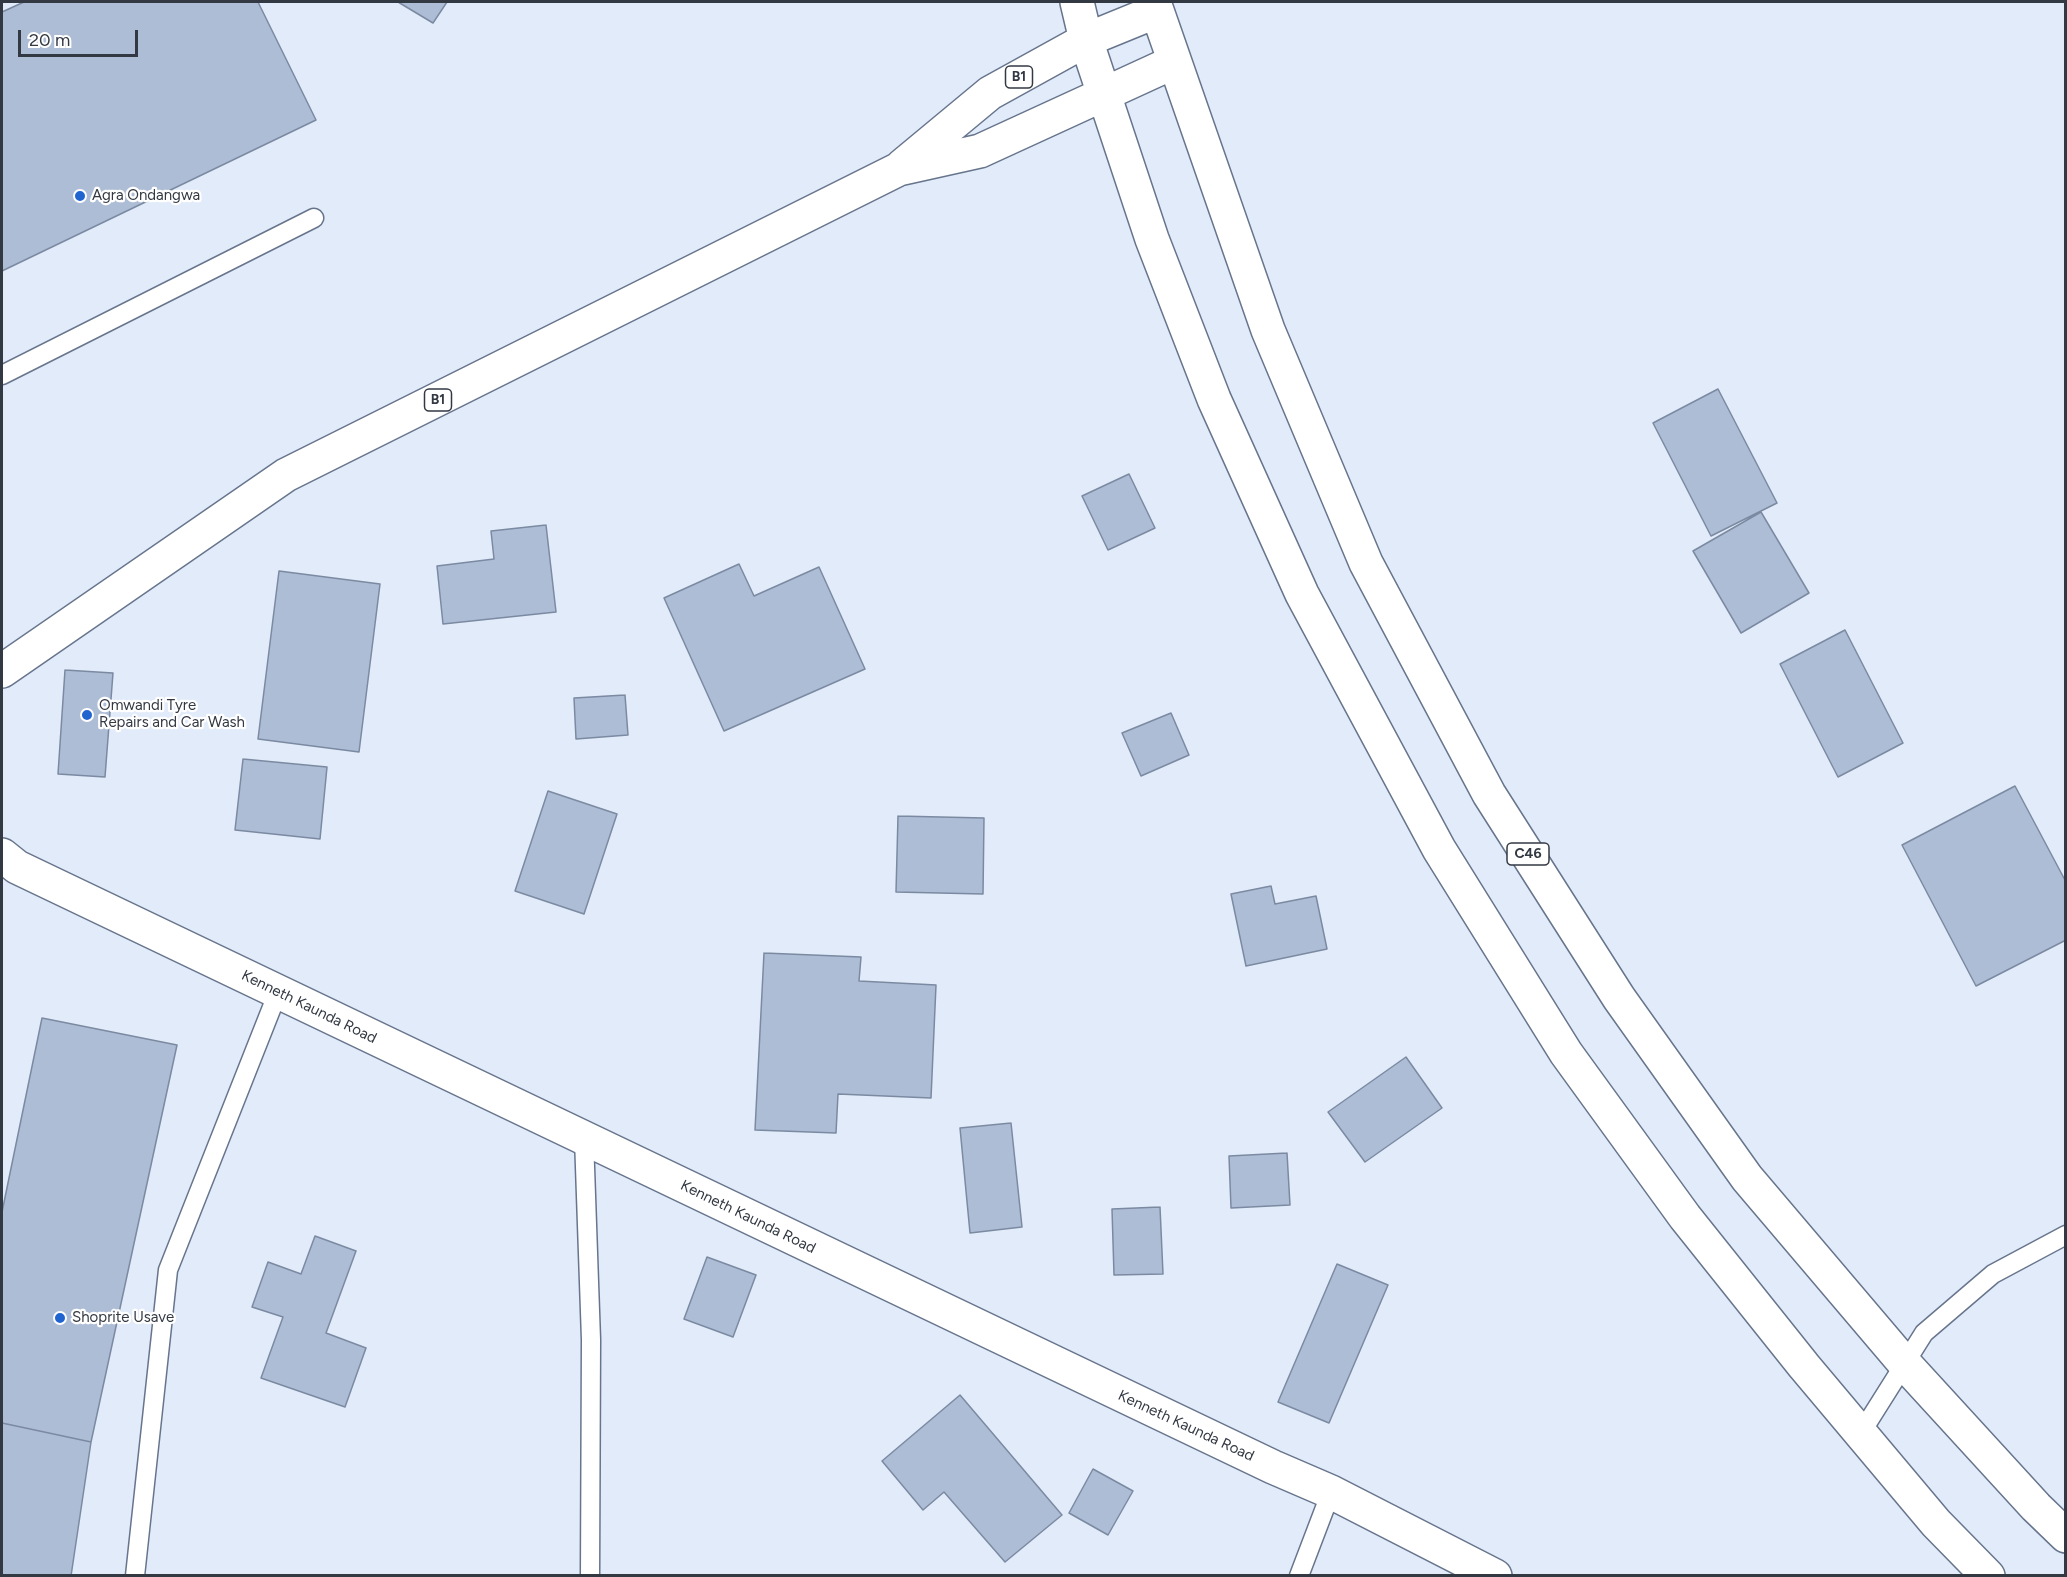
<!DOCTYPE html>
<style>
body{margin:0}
#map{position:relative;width:2067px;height:1577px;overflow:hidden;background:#e1ebfa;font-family:Figtree,sans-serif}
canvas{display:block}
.frame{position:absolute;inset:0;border:3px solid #333943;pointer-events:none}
.scale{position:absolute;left:18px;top:30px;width:120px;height:27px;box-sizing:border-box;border:3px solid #333943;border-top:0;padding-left:8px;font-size:18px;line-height:21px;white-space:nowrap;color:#333943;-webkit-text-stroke:4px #fff;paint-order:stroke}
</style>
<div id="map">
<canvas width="2067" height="1577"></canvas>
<div class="frame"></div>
<div class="scale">20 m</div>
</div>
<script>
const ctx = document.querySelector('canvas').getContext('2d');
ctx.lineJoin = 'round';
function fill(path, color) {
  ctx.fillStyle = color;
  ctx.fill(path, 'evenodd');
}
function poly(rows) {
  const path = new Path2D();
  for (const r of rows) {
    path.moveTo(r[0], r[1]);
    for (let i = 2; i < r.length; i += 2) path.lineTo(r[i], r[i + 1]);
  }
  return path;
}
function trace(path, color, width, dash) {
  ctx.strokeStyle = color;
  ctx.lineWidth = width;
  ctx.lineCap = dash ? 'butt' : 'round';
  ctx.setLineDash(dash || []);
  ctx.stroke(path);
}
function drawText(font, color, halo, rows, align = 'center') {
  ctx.font = font + ' Figtree,sans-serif';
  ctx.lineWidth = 4.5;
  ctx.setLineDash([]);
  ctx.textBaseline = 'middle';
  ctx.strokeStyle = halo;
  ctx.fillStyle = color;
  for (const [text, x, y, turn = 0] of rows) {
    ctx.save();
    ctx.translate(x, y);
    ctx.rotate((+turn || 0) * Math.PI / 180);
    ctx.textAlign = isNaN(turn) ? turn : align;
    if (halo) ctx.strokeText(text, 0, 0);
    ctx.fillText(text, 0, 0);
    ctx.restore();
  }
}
const building = poly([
 [24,2,258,2,316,120,2,271,2,12,24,2],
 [398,2,447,2,433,23,398,2],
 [1718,389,1777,503,1711,536,1653,423,1718,389],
 [1129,474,1155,528,1108,550,1082,496,1129,474],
 [1761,512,1809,593,1741,633,1693,551,1761,512],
 [546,525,556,612,443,624,437,566,494,559,491,531,546,525],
 [739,564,754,596,819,567,865,669,724,731,664,598,739,564],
 [279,571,380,584,359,752,258,739,279,571],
 [1845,630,1903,743,1838,777,1780,664,1845,630],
 [65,670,113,673,105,777,58,774,65,670],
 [625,695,628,735,576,739,574,698,625,695],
 [1171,713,1189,755,1141,776,1122,733,1171,713],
 [243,759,327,767,320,839,235,830,243,759],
 [2015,786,2066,882,2066,940,1976,986,1902,845,2015,786],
 [548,791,617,814,584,914,515,891,548,791],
 [898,816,984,818,983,894,896,892,898,816],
 [1271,886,1275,904,1316,896,1327,949,1246,966,1231,894,1271,886],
 [764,953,861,957,859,981,936,985,931,1098,838,1094,836,1133,755,1130,764,953],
 [42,1018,177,1045,91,1442,2,1423,2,1212,42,1018],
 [1406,1057,1442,1108,1365,1162,1328,1112,1406,1057],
 [1011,1123,1022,1227,970,1233,960,1128,1011,1123],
 [1287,1153,1290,1205,1231,1208,1229,1156,1287,1153],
 [1160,1207,1163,1274,1114,1275,1112,1209,1160,1207],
 [315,1236,356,1251,326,1333,366,1348,345,1407,261,1378,283,1317,252,1307,268,1262,301,1274,315,1236],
 [707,1257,756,1275,733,1337,684,1319,707,1257],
 [1337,1264,1388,1285,1329,1423,1278,1402,1337,1264],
 [960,1395,1062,1515,1005,1562,944,1492,923,1510,882,1461,960,1395],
 [2,1423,91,1442,71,1576,2,1576,2,1423],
 [1093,1469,1133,1491,1108,1535,1069,1513,1093,1469]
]);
fill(building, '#aebdd6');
trace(building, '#7b8aa1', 1.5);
const service = poly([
 [2,375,314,218],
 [584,1138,591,1340,590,1576],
 [1861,1433,1924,1333,1993,1274,2066,1235],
 [135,1576,168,1270,278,992],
 [1299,1576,1331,1492]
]);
const minor = poly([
 [2,855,17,867,1273,1467,1331,1492,1495,1576]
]);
const primary = poly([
 [1077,2,1086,40,1152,239,1214,399,1302,594,1439,849,1566,1053,1685,1217,1804,1366,1936,1523,1988,1576],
 [1154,2,1268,330,1366,563,1489,794,1619,998,1747,1178,1905,1364,2036,1507,2066,1536],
 [902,166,990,93,1086,40,1157,11],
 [2,671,286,475,899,169,980,151,1174,62]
]);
trace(service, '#67758c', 21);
trace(minor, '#67758c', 36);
trace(primary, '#67758c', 36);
trace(service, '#fff', 18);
trace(minor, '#fff', 33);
trace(primary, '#fff', 33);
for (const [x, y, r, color] of [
 [80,196,6,"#2064d0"],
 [87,715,6,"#2064d0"],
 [60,1318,6,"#2064d0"]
]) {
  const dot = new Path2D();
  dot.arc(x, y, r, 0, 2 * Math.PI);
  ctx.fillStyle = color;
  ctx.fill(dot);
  trace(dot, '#fff', 2);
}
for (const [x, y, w] of [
 [1019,77,27],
 [438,400,27],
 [1528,854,42]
]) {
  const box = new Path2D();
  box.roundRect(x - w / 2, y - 11, w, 22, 4.5);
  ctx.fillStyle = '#fff';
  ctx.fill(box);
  trace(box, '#333943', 1.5);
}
drawText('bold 14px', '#333943', null, [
 ["B1",1019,77],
 ["B1",438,400],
 ["C46",1528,854]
]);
drawText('15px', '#333943', '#fff', [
 ["Agra Ondangwa",92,196],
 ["Omwandi Tyre",99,706],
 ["Repairs and Car Wash",99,723],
 ["Shoprite Usave",72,1318]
], 'left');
drawText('15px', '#333943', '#fff', [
 ["Kenneth Kaunda Road",309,1007,26],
 ["Kenneth Kaunda Road",748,1217,26],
 ["Kenneth Kaunda Road",1186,1426,25]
]);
</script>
